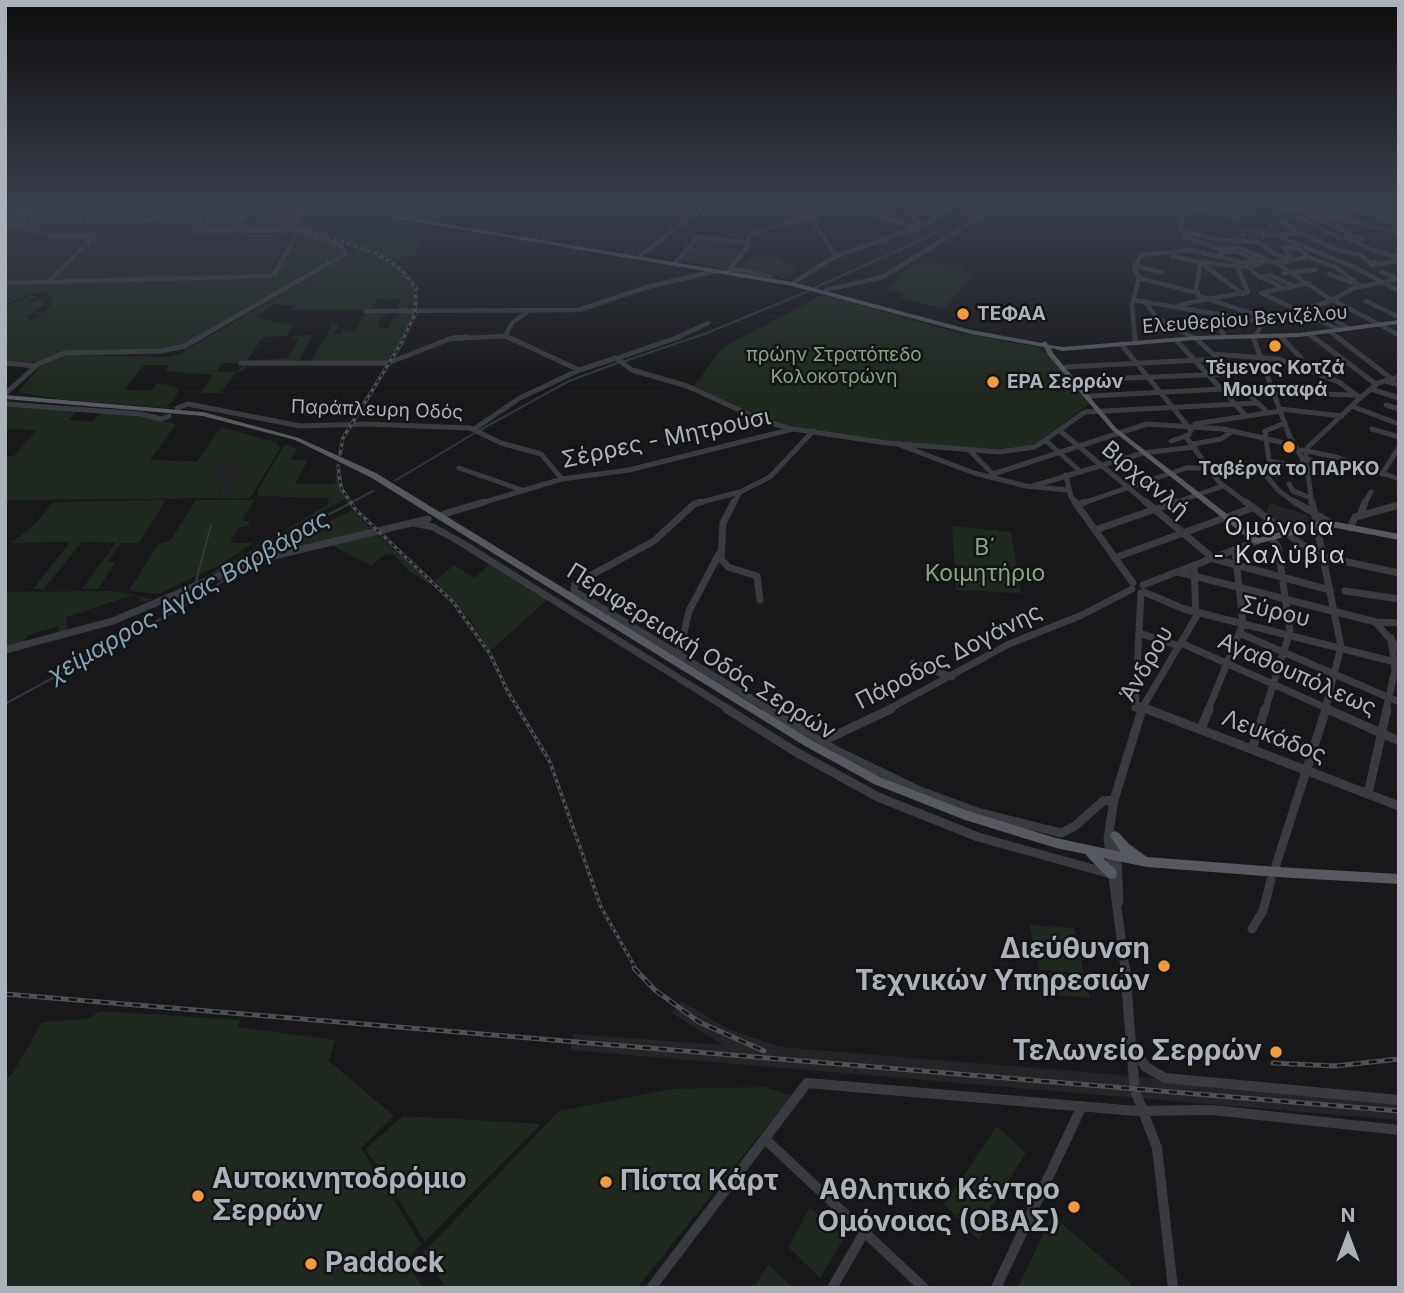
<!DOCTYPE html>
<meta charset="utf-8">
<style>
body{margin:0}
#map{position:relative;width:1404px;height:1293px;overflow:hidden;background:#19191b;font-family:Inter,sans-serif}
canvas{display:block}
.frame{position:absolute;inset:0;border:7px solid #abb2ba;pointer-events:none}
.north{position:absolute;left:1313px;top:1202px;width:70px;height:70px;-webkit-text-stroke:5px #141416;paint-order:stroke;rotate:0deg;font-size:19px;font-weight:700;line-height:28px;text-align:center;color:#abb2ba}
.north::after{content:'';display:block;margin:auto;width:24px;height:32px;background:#abb2ba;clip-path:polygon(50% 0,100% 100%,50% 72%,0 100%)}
</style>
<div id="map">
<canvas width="1404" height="1293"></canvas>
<div class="frame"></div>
<div class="north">N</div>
</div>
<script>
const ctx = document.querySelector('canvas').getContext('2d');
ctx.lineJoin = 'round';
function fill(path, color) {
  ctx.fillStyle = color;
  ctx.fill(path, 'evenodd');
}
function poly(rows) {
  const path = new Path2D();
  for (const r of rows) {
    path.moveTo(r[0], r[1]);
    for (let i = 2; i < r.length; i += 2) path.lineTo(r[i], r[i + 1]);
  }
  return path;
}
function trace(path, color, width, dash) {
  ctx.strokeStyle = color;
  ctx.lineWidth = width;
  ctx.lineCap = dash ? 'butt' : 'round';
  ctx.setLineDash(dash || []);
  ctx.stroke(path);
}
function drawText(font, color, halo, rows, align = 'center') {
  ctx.font = font + ' Inter,sans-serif';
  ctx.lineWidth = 5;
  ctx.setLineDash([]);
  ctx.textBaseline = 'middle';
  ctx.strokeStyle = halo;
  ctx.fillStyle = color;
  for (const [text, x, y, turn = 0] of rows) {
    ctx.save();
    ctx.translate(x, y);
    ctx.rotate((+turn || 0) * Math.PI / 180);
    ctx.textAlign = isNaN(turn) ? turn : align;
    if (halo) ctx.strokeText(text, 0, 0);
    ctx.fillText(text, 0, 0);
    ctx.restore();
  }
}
fill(poly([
 [5,207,310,207,297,226,348,243,281,248,269,274,5,281],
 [398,207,459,207,441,221,402,213],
 [700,238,728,243,747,246,728,269,680,260],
 [774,255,795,269,789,279,739,270,747,259],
 [219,461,249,461,227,498,216,498,223,485,205,485],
 [1270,503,1307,515,1310,523,1283,530,1265,515],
 [682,1001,728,1029,780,1047,1399,1098,1399,1120,570,1050,573,1034,723,1045,672,1013]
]), '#252528');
fill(poly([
 [308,207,328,207,428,226,430,230,426,235,431,235,422,237,414,256,402,256,394,263,375,253,401,270,414,288,416,305,409,304,407,310,396,310,401,299,378,298,371,310,292,310,296,306,275,304,256,316,277,323,294,324,286,336,263,337,247,361,287,358,299,339,293,338,294,336,313,335,298,362,276,366,248,366,250,363,214,363,222,364,217,372,238,371,243,365,248,364,243,371,235,373,221,393,201,393,213,375,166,371,169,365,144,365,124,390,151,391,157,383,176,387,179,390,173,402,168,404,170,408,59,399,18,392,42,365,62,355,169,357,180,354,348,255,365,250,299,226],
 [331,243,345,252,199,340,174,348,60,352,39,362,5,362,5,306,30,296,38,296,28,302,45,298,43,303,46,304,27,316,30,321,42,317,34,312,45,313,53,300,48,296,49,291,25,296,5,305,5,284,272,276,290,246],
 [933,262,958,266,971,275,945,309,901,298,903,294,888,290,913,264],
 [823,295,955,332,1037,347,1048,355,1089,404,1033,445,994,450,884,441,798,427,754,416,693,387,723,347],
 [403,311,415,311,407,333,388,362,311,361,333,324,339,324,334,334,341,334,342,329,355,332,366,312,389,312,377,323,381,329,389,329,389,323],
 [5,406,76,411,69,420,91,422,102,413,148,417,176,424,150,460,197,462,221,427,275,442,280,448,250,498,227,499,248,461,220,461,205,484,223,484,216,498,5,500,5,458,15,455,37,430,5,429],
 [285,444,297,449,291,460,308,460,295,484,335,484,337,470,345,499,259,546,236,567,174,591,207,576,329,504,328,498,258,496,258,490],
 [166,500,139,543,121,543,108,561,115,563,98,589,82,589,116,543,82,542,44,589,33,589,70,542,11,543,33,526,54,502],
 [196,500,254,500,242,521,250,521,249,525,238,528,230,543,253,543,220,565,158,594,129,591,158,544,170,541],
 [353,510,371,530,257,559,301,535],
 [952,526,1011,532,1021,593,956,590],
 [375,533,430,581,430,585,409,571,394,555,386,554,371,566,331,545],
 [490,563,547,600,490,651,470,619,435,581,454,565,475,578],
 [113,591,152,599,146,602,133,595,66,617,68,631,117,617,153,600,122,617,44,639,58,634,58,626,28,635,24,642,35,641,5,649,5,592],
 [1030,925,1074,928,1079,949,1034,946],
 [1035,948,1079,951,1084,973,1039,970],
 [1039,972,1085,975,1090,998,1044,994],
 [99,1011,240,1020,238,1027,335,1040,329,1061,394,1116,361,1148,421,1244,406,1261,423,1288,5,1288,5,1079,13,1073,42,1022,89,1019],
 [765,1087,791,1096,637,1288,446,1288,423,1253,559,1111,672,1089],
 [403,1116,541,1124,425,1241,366,1149],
 [997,1126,1026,1153,987,1213,992,1219,979,1240,944,1204],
 [810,1208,844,1238,820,1278,788,1247],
 [1052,1215,1131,1283,1129,1288,1018,1288],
 [768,1264,793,1288,754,1288]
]), '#202920');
trace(poly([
 [814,288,930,236,975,207],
 [625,361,707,333,809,291],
 [480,430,569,381,620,362],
 [396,480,475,433],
 [255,558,279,541,373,491],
 [196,581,211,525],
 [190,602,193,590],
 [5,704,197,599,231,575]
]), '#2e3a3f', 2);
trace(poly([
 [1262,207,1294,209],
 [1290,207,1399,232],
 [1352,207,1399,226],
 [395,208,410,217],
 [1191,208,1240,219],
 [1329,209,1349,220],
 [1366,209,1389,214],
 [18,214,259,207],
 [1309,215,1362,239],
 [816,217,816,225,836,256],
 [1291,218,1302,219,1340,238],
 [1282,221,1297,233],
 [5,226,27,207],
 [281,227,292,222,297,211,289,207],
 [5,228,25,228,55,237,94,236,48,282],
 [1180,230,1217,240,1258,242,1275,254,1292,259],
 [1180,230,1183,217,1192,207],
 [231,231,248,207],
 [1243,235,1243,231,1249,229,1269,234],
 [1275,235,1356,268,1399,291],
 [1183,236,1216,248,1240,248,1271,261],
 [1264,236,1302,233,1337,250,1361,255,1373,266],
 [1263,237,1272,224],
 [1346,237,1372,250,1399,258],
 [641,255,703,207],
 [1173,256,1201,263,1243,294],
 [1220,256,1220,253,1235,251,1257,261],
 [1291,257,1283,247,1300,249,1307,257,1335,267,1361,286],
 [1201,261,1196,289,1199,296,1208,299],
 [676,262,698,237,747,243],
 [1205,262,1243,267,1259,265],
 [1275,262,1327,297,1399,335],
 [1369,262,1382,264,1399,260],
 [1135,266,1161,272],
 [1237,267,1248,292,1208,299,1271,320],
 [1248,267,1258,276,1282,287],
 [731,269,770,276],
 [728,272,748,246,749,235,774,226,835,212,871,214,917,228,954,207],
 [1382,272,1398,279],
 [1284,273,1315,270],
 [1329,274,1355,284],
 [1260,277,1270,275,1291,285],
 [1139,278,1197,293],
 [794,282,836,256,917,228,918,222,903,207],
 [5,283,270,276,275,273,296,234,296,222,303,210,300,207],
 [826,290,883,277,996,207],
 [1261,293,1340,330],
 [1261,293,1309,283],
 [1134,300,1263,322,1328,302,1354,288,1399,279],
 [1366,301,1399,317],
 [1145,302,1157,318,1196,339],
 [1179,305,1208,299],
 [366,311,579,310,647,287,716,271],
 [1325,314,1349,329],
 [1212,315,1225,337],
 [1329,331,1340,339],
 [1308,334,1315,339],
 [505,336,512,323,527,312],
 [1280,336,1283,339],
 [197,339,345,254,341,246,290,228,191,232,295,230],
 [449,339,505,336,512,339],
 [674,339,708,323],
 [1135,339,1132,305,1139,277,1134,269,1141,255,1190,250,1241,262,1285,262,1307,257],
 [1254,339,1263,322]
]), '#3a3b40', 4.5);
trace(poly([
 [508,337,579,370],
 [1135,337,1135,343],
 [1194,337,1232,371],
 [1253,337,1289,435,1307,467,1312,504],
 [1281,337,1301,358,1293,365],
 [1313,337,1376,384],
 [1337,337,1392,379],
 [1176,340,1246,416],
 [1121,344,1191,430,1189,435,1171,441],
 [1213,354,1278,359,1339,382,1360,398],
 [618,358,679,337],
 [5,363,36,366,5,394],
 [241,363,388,363,452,338,467,337],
 [36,365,64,353,161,351,185,346,200,337],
 [1066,367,1218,359],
 [1077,380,1228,374],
 [1385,381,1399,385],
 [1371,389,1399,398],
 [1246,392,1354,395],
 [1090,396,1242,388,1267,412],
 [5,404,141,414,161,419,169,416],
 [1386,405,1399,409],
 [1351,406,1399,424],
 [177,408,188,404,300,426,366,424,470,428,501,443,541,454,562,479],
 [1280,409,1342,416],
 [1285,423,1265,431,1269,461,1307,468],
 [1195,424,1280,411],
 [474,429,520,398,579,370,616,358,632,370,687,386,761,420,792,429],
 [1372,429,1399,437],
 [1059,430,1148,504],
 [1185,436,1219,482,1248,504],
 [1045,440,1081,472],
 [1193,444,1221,439,1233,431],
 [900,445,974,473,1026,486,1067,490],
 [969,450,993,474],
 [1302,450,1336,457,1399,479],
 [1306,459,1344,470],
 [1305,462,1307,448,1360,398,1378,383,1399,377],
 [1253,464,1268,478],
 [459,468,522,490],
 [1269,472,1268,478,1279,491,1297,504],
 [993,474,1147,424,1223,429,1294,445],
 [1382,474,1399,447],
 [1066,475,1071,497,1076,504],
 [1289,484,1293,491,1311,498],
 [1033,486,1143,453,1195,447],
 [478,504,562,479,629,470,793,429,887,443,999,452,1035,447,1085,412,1257,403],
 [694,504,740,492],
 [733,504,740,492,770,477,813,431],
 [1080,504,1186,468,1208,468],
 [1171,504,1223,486],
 [1364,504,1371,492]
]), '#3a3b40', 5);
trace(poly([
 [701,502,694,504,654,541,575,584,574,591,770,710],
 [734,502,723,523,721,559,728,567,757,576,760,600],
 [1075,502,1133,583],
 [1146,502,1214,559,1330,590],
 [1246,502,1325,562],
 [1295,502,1331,523],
 [1312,502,1341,647,1325,710],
 [1077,505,1085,502],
 [444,514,484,502],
 [1360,516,1365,502],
 [414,523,433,527,457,540,730,710],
 [1350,528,1355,517,1399,505],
 [1095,530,1176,502],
 [1324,557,1399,573],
 [1114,558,1252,508],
 [1178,572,1376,622,1399,623],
 [1143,585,1257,541],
 [1345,591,1399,599],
 [1144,592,1184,609,1399,663],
 [1376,623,1399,649],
 [1139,633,1179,646],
 [1239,633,1399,702],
 [1181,643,1331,710],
 [5,650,113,621,257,560,428,519],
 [675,654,680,650,689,611,719,554],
 [913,663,952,677],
 [1135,704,1152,710],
 [1135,708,1141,593],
 [887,710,1009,644,1082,615,1132,589],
 [1141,710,1196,617,1194,566],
 [1208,710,1243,624,1235,549],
 [1265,710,1290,632,1278,547,1270,537],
 [1386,710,1395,670,1391,638]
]), '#3a3b40', 7);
trace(poly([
 [727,709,796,752,878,797,978,837,1111,874],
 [767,709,835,750,920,791,977,812,1061,833,1075,826,1103,801,1114,800],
 [1147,709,1399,806],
 [1327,709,1399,741],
 [1201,729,1209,709],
 [821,742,891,709],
 [1252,749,1265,709],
 [1368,794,1387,709],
 [1116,841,1119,902],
 [1276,865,1326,709],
 [1252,929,1263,911,1271,880],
 [1125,969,1108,838,1114,800,1142,709]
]), '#3a3b40', 9);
trace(poly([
 [1125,968,1134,1082],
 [1133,1049,1146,1067,1165,1078,1399,1100],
 [1136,1093,1157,1148,1173,1288],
 [765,1139,924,1288],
 [651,1288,807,1083,1136,1111,1212,1110,1399,1130],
 [832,1288,865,1231],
 [996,1288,1082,1106]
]), '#3a3b40', 10);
fill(poly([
 [334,207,344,207,792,282,971,330,1042,343,1045,341,1049,345,1063,347,1195,336,1299,333,1399,320,1399,324,1299,337,1195,340,1063,351,1051,348,1053,353,1116,428,1258,538,1326,520,1399,534,1399,540,1326,526,1257,544,1254,543,1112,430,1048,355,1044,347,971,334,792,286,336,208,334,207],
 [5,395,203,412,299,438,376,473,811,740,882,778,965,810,1056,838,1121,852,1110,836,1111,833,1115,831,1119,833,1129,844,1147,857,1264,866,1268,867,1269,871,1268,875,1264,876,1147,867,1103,858,1116,870,1117,874,1116,878,1112,879,1108,878,1085,854,1056,848,965,820,874,784,805,746,370,477,295,440,203,416,5,399,5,395],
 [1294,868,1399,874,1399,884,1294,878,1290,877,1289,873,1290,869,1294,868]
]), '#56595f');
const railFar1 = poly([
 [118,211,245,210,376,253,402,270,416,288,415,314,402,342,343,438,340,454],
 [5,224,243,218],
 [338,466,341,488,355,509,453,602,490,654,507,690,550,762,601,907,636,969]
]);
const rail = poly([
 [634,968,655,990,699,1022,764,1051],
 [5,994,1399,1111],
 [1273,1063,1335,1066,1399,1059]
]);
trace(railFar1, '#4d5055', 3.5);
trace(rail, '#4d5055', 5);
trace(railFar1, '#141416', 2, [3.5]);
trace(rail, '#141416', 2.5, [8]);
trace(poly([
 [1264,871,1294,873]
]), '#56595f', 10);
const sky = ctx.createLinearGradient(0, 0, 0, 388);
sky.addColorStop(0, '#0e0e0f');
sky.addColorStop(0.53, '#383e4a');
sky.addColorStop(1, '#383e4a00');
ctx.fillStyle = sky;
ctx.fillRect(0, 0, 1404, 388);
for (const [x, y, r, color] of [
 [963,314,7,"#f39a39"],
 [1275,346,7,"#f39a39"],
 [993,382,7,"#f39a39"],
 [1289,447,7,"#f39a39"],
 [1164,966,7,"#f39a39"],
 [1276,1052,7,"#f39a39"],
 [606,1182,7,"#f39a39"],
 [198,1196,7,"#f39a39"],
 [1074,1207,7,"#f39a39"],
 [311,1264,7,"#f39a39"]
]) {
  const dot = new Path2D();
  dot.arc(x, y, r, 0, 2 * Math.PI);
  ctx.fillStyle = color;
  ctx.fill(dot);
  trace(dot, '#141416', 2.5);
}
drawText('bold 19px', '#abb2ba', '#141416', [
 ["ΤΕΦΑΑ",977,314],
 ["Τέμενος Κοτζά",1275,368,"center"],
 ["Μουσταφά",1275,390,"center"],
 ["ΕΡΑ Σερρών",1007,382],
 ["Ταβέρνα το ΠΑΡΚΟ",1289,469,"center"]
], 'left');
drawText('19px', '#abb2ba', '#141416', [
 ["Ελευθερίου Βενιζέλου",1245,320,-4],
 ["Παράπλευρη Οδός",377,410,2]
]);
drawText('19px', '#85a582', '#141416', [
 ["πρώην Στρατόπεδο",834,355],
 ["Κολοκοτρώνη",834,377]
]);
drawText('23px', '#abb2ba', '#141416', [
 ["Σέρρες - Μητρούσι",666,439,-12],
 ["Βιρχανλή",1145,480,40],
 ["Σύρου",1275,612,13],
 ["Περιφερειακή Οδός Σερρών",701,652,32],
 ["Πάροδος Δογάνης",949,657,-27],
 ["Άνδρου",1147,664,-60],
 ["Αγαθουπόλεως",1297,675,24],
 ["Λευκάδος",1274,737,21]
]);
drawText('23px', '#85a582', '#141416', [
 ["Β΄",985,548],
 ["Κοιμητήριο",985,574]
]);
ctx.letterSpacing = '2px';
drawText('24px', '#ccd0d6', '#141416', [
 ["Ομόνοια",1280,528],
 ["- Καλύβια",1280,556]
]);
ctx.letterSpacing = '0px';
drawText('italic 24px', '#82a5b5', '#141416', [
 ["χείμαρρος Αγίας Βαρβάρας",189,597,-30]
]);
drawText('bold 28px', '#abb2ba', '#141416', [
 ["Διεύθυνση",1150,950],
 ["Τεχνικών Υπηρεσιών",1150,982],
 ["Τελωνείο Σερρών",1262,1052],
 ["Αυτοκινητοδρόμιο",212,1180,"left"],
 ["Σερρών",212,1212,"left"],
 ["Πίστα Κάρτ",620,1182,"left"],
 ["Αθλητικό Κέντρο",1060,1191],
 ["Ομόνοιας (ΟΒΑΣ)",1060,1223],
 ["Paddock",325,1264,"left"]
], 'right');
</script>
